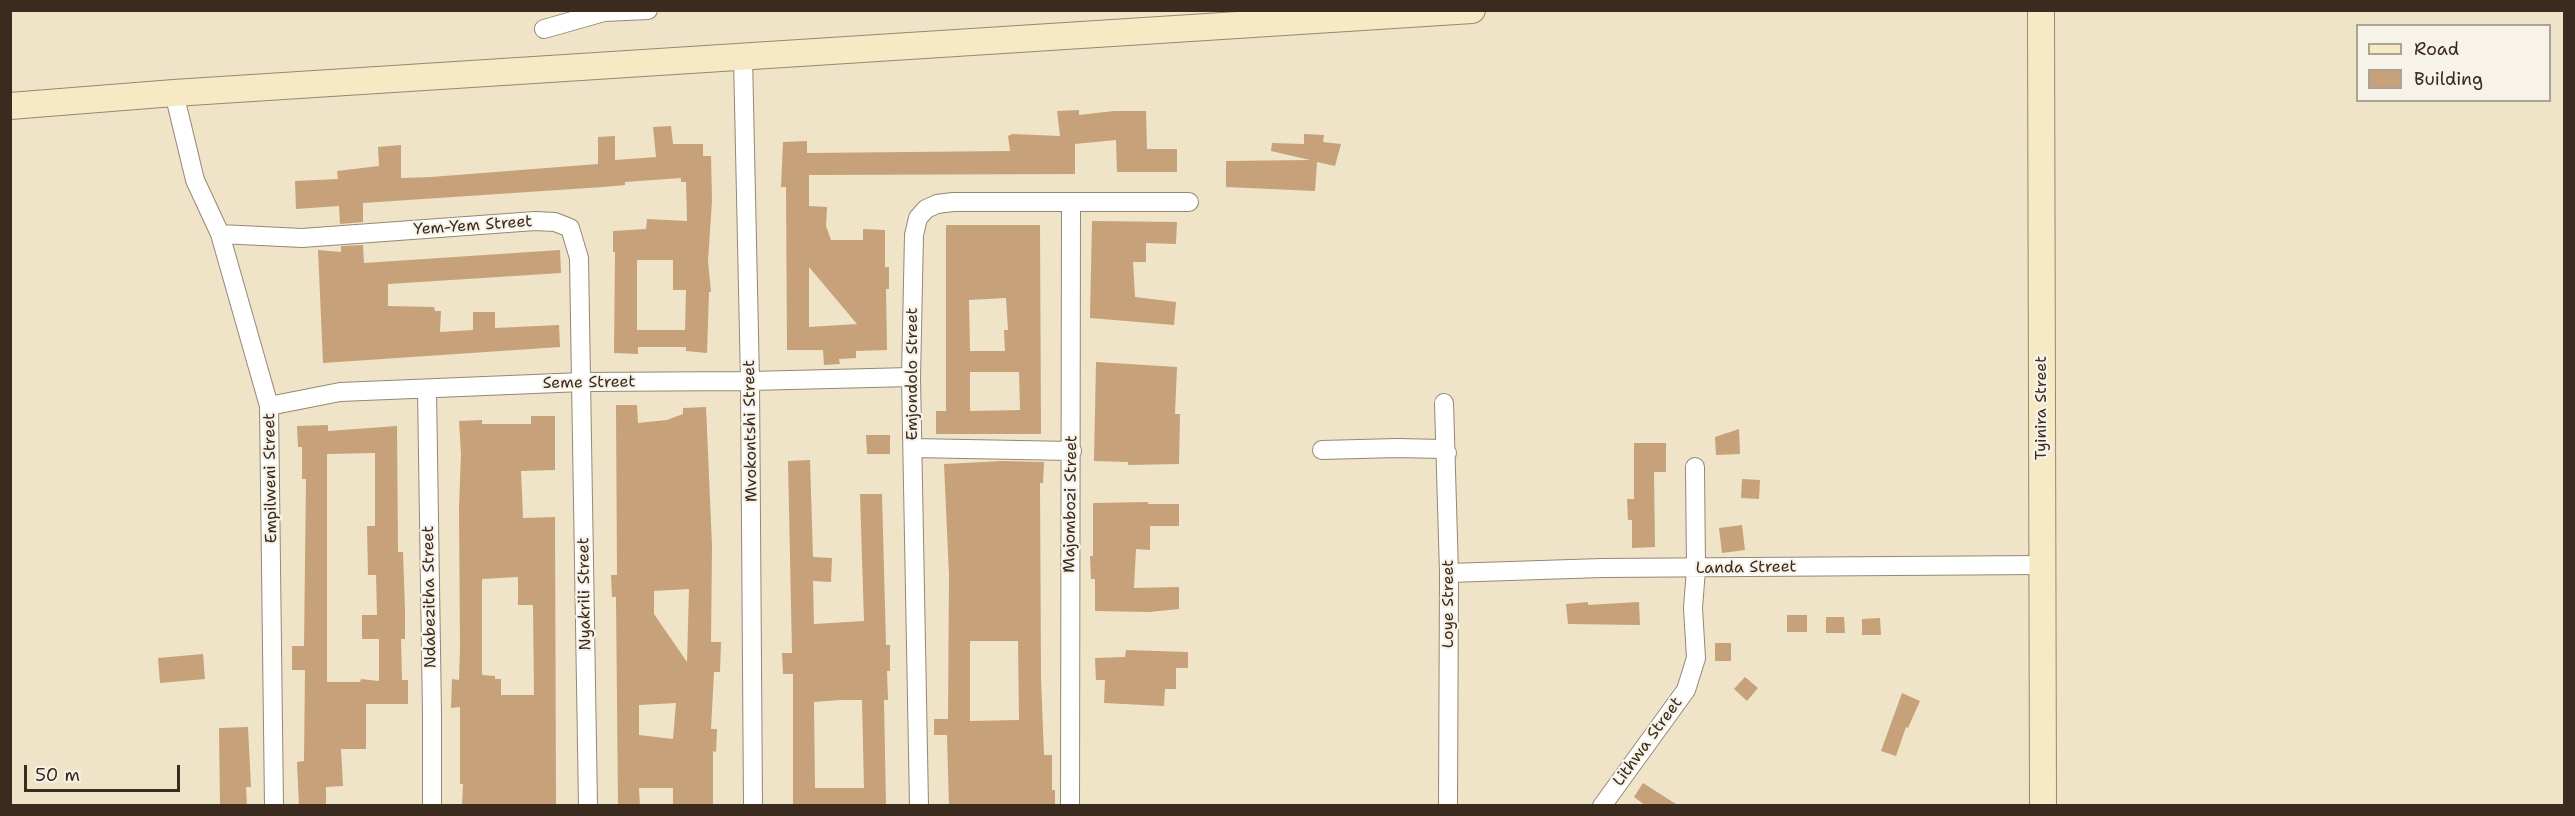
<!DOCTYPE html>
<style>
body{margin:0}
#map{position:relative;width:2575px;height:816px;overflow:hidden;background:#efe4c8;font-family:"Shantell Sans",sans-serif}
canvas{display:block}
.frame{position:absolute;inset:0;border:12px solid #3b2a1e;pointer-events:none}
.legend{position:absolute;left:2356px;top:24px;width:195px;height:78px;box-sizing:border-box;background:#f7f3e8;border:2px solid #aca397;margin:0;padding:8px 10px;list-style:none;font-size:18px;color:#3b2a1e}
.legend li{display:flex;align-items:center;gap:12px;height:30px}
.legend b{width:30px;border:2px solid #aca397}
.scale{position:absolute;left:24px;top:765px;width:156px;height:27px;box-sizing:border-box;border:3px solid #3b2a1e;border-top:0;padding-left:8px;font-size:18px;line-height:21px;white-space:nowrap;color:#3b2a1e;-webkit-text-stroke:4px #f7f3e8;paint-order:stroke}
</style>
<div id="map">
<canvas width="2575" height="816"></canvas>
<div class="frame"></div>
<ul class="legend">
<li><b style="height:8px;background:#f6e9c3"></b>Road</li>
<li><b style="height:16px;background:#c6a179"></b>Building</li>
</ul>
<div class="scale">50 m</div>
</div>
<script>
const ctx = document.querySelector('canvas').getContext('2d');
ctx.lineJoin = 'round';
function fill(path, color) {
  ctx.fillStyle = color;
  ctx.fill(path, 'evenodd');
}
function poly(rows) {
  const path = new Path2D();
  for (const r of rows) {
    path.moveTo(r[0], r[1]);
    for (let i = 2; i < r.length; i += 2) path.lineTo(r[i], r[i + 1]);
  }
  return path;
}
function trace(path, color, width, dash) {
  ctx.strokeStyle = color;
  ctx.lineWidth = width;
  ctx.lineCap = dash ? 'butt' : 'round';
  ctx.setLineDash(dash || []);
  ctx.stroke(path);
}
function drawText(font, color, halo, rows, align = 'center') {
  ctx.font = font + ' "Shantell Sans",sans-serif';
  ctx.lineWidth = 4.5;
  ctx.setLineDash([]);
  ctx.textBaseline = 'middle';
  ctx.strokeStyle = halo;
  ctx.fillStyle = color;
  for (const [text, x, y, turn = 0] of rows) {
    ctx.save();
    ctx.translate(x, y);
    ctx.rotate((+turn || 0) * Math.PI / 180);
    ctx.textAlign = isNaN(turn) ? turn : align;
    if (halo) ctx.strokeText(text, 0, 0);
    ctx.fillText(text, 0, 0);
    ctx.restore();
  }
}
fill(poly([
 [1079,110,1079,115,1114,111,1146,111,1147,149,1177,149,1177,172,1117,172,1116,140,1075,144,1075,174,809,175,809,206,827,207,826,226,831,240,863,240,863,229,885,230,885,267,889,267,889,289,886,289,887,350,856,351,856,358,839,359,840,364,824,365,823,350,787,350,786,187,781,187,783,142,807,141,807,153,1010,151,1008,136,1012,134,1060,136,1057,111],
 [809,267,857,324,809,327],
 [671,126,673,144,703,144,703,156,711,156,712,201,708,261,711,292,709,292,707,353,686,351,686,347,638,347,638,354,614,353,615,252,613,252,613,231,646,229,647,219,687,221,686,182,681,182,681,178,625,182,625,185,603,187,363,203,363,222,340,224,339,206,296,209,295,181,338,179,337,171,379,166,378,147,401,145,401,178,431,177,598,164,598,137,615,136,615,160,656,157,653,127],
 [637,260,673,260,673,290,686,290,685,330,637,330],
 [1304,134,1324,135,1323,142,1341,144,1335,166,1317,162,1315,191,1226,187,1226,161,1310,160,1271,151,1272,143,1304,144],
 [1092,221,1177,222,1176,244,1146,243,1146,262,1133,262,1135,297,1176,302,1174,325,1090,318],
 [946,225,1040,225,1041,434,936,434,936,411,946,411],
 [1006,298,1008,330,1004,330,1005,351,970,351,969,300],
 [970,372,1019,372,1020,410,970,411],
 [363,245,364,263,560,250,561,273,388,284,388,306,434,307,435,311,441,311,440,332,473,330,473,312,495,312,495,328,559,325,560,347,323,363,318,250,341,252,341,246],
 [1096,362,1177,367,1175,414,1180,414,1179,464,1128,465,1128,462,1094,461],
 [616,405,637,405,638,423,667,420,683,414,683,408,706,407,712,546,711,642,721,642,720,672,714,672,711,729,717,729,716,752,713,751,713,806,673,806,673,788,639,788,640,806,618,806,616,597,612,597,611,575,617,575],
 [689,589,687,662,654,614,654,591],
 [676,703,673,739,639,735,639,705],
 [531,416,555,416,555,470,521,471,523,518,555,517,556,806,462,806,463,784,460,784,460,707,451,708,452,679,459,680,460,647,459,507,461,454,459,421,482,420,482,424,531,424],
 [518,577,518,605,533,605,534,695,501,695,501,679,495,679,495,676,482,675,482,579],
 [328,425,328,431,397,426,398,552,403,552,405,610,405,639,401,639,402,680,408,680,408,704,366,704,366,749,341,749,343,786,326,787,326,806,299,806,297,762,304,761,305,670,292,670,292,646,304,646,306,479,302,479,302,447,298,447,297,426],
 [375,453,375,526,367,526,368,575,376,575,377,615,362,615,362,639,379,639,379,681,361,679,360,682,327,682,327,454],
 [1739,429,1740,454,1716,455,1715,437],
 [866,435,890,435,890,454,867,454],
 [1634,443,1666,443,1666,472,1654,472,1655,547,1632,548,1632,520,1628,520,1627,499,1634,499],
 [810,460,813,557,832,558,831,582,813,581,814,624,864,621,860,494,882,494,886,645,890,645,890,671,887,671,888,700,884,700,886,806,793,806,793,674,783,674,782,653,792,653,788,461],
 [840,700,862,700,864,788,815,788,814,702],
 [1003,461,1044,462,1043,483,1040,483,1041,678,1044,755,1052,755,1052,790,1055,790,1055,806,949,806,947,735,934,735,934,719,948,719,949,575,944,464],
 [970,641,1018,641,1019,720,970,721],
 [1742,479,1760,480,1759,499,1741,498],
 [1148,502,1148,504,1179,504,1179,526,1150,526,1150,550,1136,549,1134,588,1179,587,1179,609,1149,612,1095,611,1095,579,1091,579,1090,556,1093,556,1093,503],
 [1742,525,1745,550,1722,553,1719,528],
 [1588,602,1588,605,1639,602,1640,625,1568,624,1566,604],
 [1787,615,1807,615,1807,632,1787,632],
 [1826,617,1844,617,1845,633,1826,633],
 [1880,618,1881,635,1862,635,1862,619],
 [1715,643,1731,643,1731,661,1715,661],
 [1126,650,1188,652,1188,668,1176,668,1176,689,1165,689,1164,706,1104,703,1105,680,1096,680,1095,658,1125,657],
 [203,654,205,679,160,683,158,658],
 [1745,677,1758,688,1747,701,1734,689],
 [1902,693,1920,701,1908,728,1906,727,1896,756,1881,751],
 [248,727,251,787,246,787,247,806,220,806,219,728],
 [1643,783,1679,806,1646,806,1634,797]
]), '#c6a179');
const street = poly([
 [544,29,604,12,648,10],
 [743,57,750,381,753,806],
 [174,93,195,180,220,234,269,406,274,806],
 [220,234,302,238,535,221,555,222,570,228,579,258,588,806],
 [427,389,432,715,432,806],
 [1444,403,1449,573,1448,806],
 [269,406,340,392,582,382,750,381,911,377],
 [913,448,1072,451],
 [1322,450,1397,448,1443,449,1447,453],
 [1449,573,1602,568,2042,565],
 [919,806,911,377,914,235,918,218,926,209,937,204,953,202,1189,202],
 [1070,806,1071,203],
 [1602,806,1686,690,1696,658,1693,608,1696,569,1695,467]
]);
const secondary = poly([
 [2041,10,2043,806],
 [10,106,174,93,1472,10]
]);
trace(street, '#958773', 20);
trace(secondary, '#958773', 28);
trace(street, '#fff', 18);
trace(secondary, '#f6e9c3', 26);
drawText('16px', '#3b2a1e', '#f7f3e8', [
 ["Yem-Yem Street",473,226,-4],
 ["Emjondolo Street",913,374,-90],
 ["Seme Street",589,383,-1],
 ["Tyinira Street",2042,408,-90],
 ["Mvokontshi Street",751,431,-91],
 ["Empilweni Street",271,478,-91],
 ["Majombozi Street",1071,504,-89],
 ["Landa Street",1746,568,-1],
 ["Nyakrili Street",585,594,-91],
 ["Ndabezitha Street",430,597,-91],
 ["Loye Street",1449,604,-90],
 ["Lithwa Street",1648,742,-54]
]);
</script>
